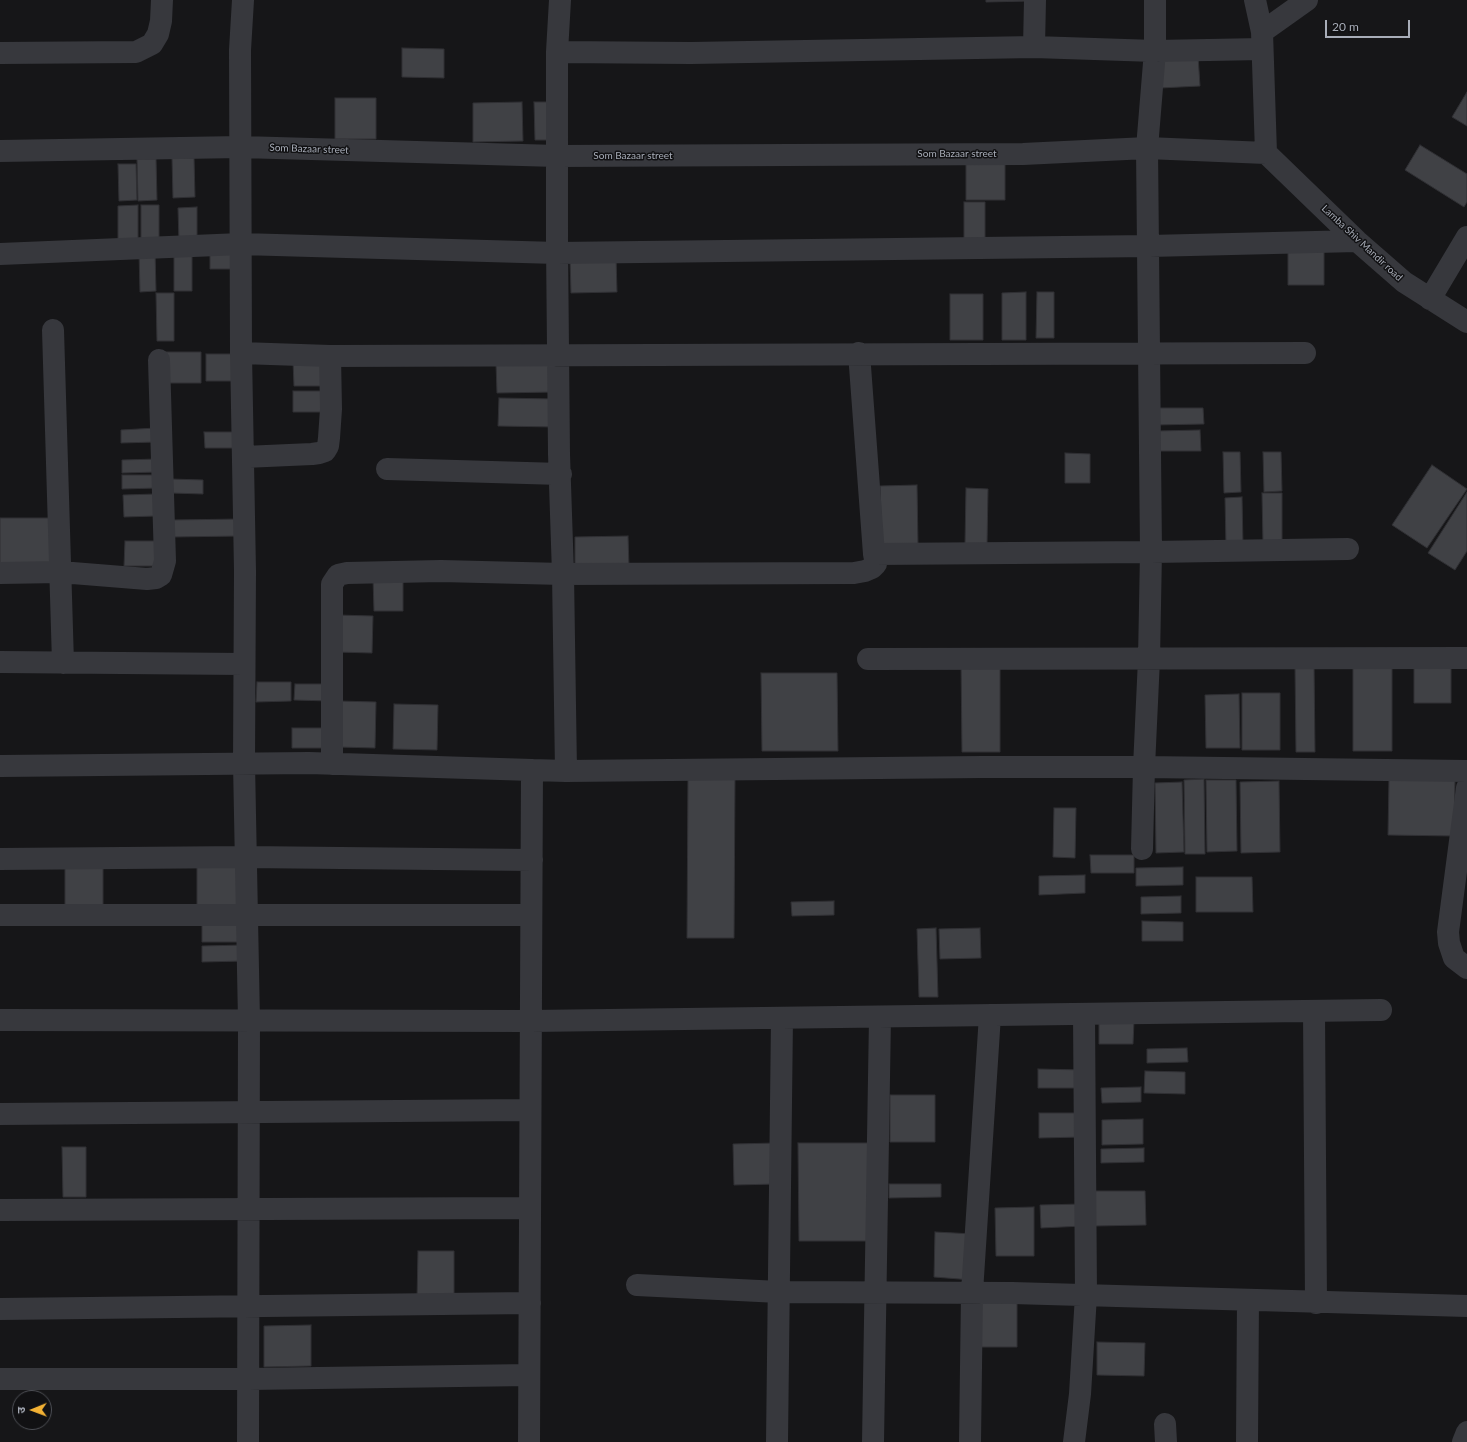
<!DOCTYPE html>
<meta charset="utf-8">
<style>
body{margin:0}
#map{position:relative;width:1467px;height:1442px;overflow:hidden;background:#161618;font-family:Lato,"Noto Sans Devanagari",sans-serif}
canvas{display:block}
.north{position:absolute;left:12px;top:1390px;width:40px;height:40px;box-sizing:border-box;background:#111113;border:1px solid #4d4f55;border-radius:50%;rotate:269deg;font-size:11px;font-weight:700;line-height:16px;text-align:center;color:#a8adb8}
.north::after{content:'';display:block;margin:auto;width:14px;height:18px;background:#f2b134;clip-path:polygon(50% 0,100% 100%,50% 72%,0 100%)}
.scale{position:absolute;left:1325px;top:20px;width:85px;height:18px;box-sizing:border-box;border:2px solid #a8adb8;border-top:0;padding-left:5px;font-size:12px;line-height:14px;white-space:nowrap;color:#a8adb8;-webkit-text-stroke:3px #111113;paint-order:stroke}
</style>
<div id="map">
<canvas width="1467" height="1442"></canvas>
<div class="north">उ</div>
<div class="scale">20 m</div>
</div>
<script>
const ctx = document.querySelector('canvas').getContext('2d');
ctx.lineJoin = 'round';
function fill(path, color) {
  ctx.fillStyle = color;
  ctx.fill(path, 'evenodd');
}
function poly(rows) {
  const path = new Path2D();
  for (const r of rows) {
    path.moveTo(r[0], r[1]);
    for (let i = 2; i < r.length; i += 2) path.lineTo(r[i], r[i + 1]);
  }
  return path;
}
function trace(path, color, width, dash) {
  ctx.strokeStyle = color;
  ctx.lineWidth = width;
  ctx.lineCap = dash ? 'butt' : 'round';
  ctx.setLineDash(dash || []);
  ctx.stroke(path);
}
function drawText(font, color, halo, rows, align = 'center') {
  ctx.font = font + ' Lato,sans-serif';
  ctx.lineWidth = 3;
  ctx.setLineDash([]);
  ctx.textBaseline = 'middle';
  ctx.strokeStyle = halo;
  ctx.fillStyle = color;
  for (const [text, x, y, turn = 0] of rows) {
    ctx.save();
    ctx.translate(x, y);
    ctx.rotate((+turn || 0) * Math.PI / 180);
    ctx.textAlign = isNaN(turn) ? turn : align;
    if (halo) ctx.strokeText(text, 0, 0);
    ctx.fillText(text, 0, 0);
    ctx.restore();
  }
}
const building = poly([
 [986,0,1029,0,1029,1,986,2,986,0],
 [402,48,444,49,444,78,402,77,402,48],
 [1198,55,1200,86,1160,88,1159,57,1198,55],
 [1467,92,1467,126,1452,117,1467,92],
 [335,98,376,98,376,139,335,139,335,98],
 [522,102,523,141,473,142,473,103,522,102],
 [534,102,556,102,557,140,535,140,534,102],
 [1420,145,1467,174,1467,202,1464,207,1405,170,1420,145],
 [172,158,194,158,195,197,173,198,172,158],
 [137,159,156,159,157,200,138,201,137,159],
 [966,160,1005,160,1005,200,966,200,966,160],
 [118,164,136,164,137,200,119,201,118,164],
 [964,202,985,202,985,243,964,243,964,202],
 [138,205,138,244,118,244,118,206,138,205],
 [141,205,159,205,159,243,141,243,141,205],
 [197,207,197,242,179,242,178,208,197,207],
 [235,248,236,269,210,269,210,249,235,248],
 [1324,248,1324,285,1288,285,1288,249,1324,248],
 [155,251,156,291,140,292,139,252,155,251],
 [174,255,192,255,192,291,174,291,174,255],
 [616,257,617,292,571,293,570,259,616,257],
 [1026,292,1026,340,1002,340,1002,293,1026,292],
 [1037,292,1054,292,1054,338,1036,338,1037,292],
 [156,293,174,293,174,341,157,341,156,293],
 [950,294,983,294,983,340,950,340,950,294],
 [165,352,201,352,201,383,166,383,165,352],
 [206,354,240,354,240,381,206,381,206,354],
 [328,360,329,386,294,386,293,361,328,360],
 [555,362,555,392,497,393,496,363,555,362],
 [293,391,329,391,329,412,293,412,293,391],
 [499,398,555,399,554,427,498,426,499,398],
 [1155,408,1203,408,1204,424,1155,425,1155,408],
 [156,428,156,442,121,443,121,430,156,428],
 [1200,430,1201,451,1157,451,1157,431,1200,430],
 [204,432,237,432,237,448,205,448,204,432],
 [1223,452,1240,452,1241,492,1224,493,1223,452],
 [1263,452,1281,452,1282,491,1264,492,1263,452],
 [1065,453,1090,454,1090,483,1065,483,1065,453],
 [157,459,158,472,122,473,122,460,157,459],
 [1432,465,1467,489,1427,548,1392,525,1432,465],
 [122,475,157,475,157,488,122,489,122,475],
 [171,479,203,480,203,494,171,493,171,479],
 [917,485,918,546,882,547,880,486,917,485],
 [966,488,988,489,987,544,965,544,966,488],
 [1467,492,1467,551,1455,570,1428,553,1467,492],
 [1262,493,1282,493,1282,543,1263,543,1262,493],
 [156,494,156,516,124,517,123,495,156,494],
 [1242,497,1243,545,1226,545,1225,498,1242,497],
 [0,518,56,518,56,570,0,570,0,518],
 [240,519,240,536,172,537,172,520,240,519],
 [628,536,629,567,575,567,575,537,628,536],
 [125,541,163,541,162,566,124,566,125,541],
 [403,577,403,611,374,611,373,578,403,577],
 [337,615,373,616,372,653,336,652,337,615],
 [1000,660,1000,752,962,752,961,661,1000,660],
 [1451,661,1451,703,1414,703,1414,662,1451,661],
 [1295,665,1314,665,1315,752,1296,752,1295,665],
 [1353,667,1392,667,1392,751,1353,751,1353,667],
 [761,673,837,673,838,751,762,751,761,673],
 [257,682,291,682,291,701,256,702,257,682],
 [295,684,328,684,329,701,294,700,295,684],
 [1242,693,1280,693,1280,750,1242,750,1242,693],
 [1239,694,1240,748,1206,748,1205,695,1239,694],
 [339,701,376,702,375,748,338,747,339,701],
 [394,704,438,705,437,750,393,749,394,704],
 [292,728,328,728,328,748,292,748,292,728],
 [688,776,735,776,734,938,687,938,688,776],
 [1204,779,1205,854,1185,854,1184,780,1204,779],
 [1389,779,1455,780,1454,836,1388,835,1389,779],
 [1206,780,1236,780,1237,851,1207,852,1206,780],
 [1279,781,1280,852,1241,853,1240,782,1279,781],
 [1182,782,1184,852,1156,853,1155,783,1182,782],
 [1054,808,1076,808,1075,858,1053,857,1054,808],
 [1090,855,1134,855,1134,873,1091,873,1090,855],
 [197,860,240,860,240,907,197,907,197,860],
 [65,865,103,865,103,905,65,905,65,865],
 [1183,867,1183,885,1136,886,1136,868,1183,867],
 [1085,875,1085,893,1039,895,1039,876,1085,875],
 [1196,877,1252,877,1253,912,1196,912,1196,877],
 [1181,896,1181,913,1141,914,1141,897,1181,896],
 [834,901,834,915,792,916,791,902,834,901],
 [1142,921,1183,922,1183,941,1142,941,1142,921],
 [202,922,242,922,242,942,202,942,202,922],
 [936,928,938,997,919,997,917,929,936,928],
 [980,928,981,958,940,959,939,929,980,928],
 [243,945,244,961,202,962,202,946,243,945],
 [1099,1021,1134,1021,1133,1044,1099,1044,1099,1021],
 [1187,1048,1188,1062,1147,1063,1147,1049,1187,1048],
 [1038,1069,1083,1070,1083,1088,1038,1088,1038,1069],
 [1145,1071,1185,1072,1185,1094,1144,1093,1145,1071],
 [1141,1087,1141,1102,1102,1103,1101,1088,1141,1087],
 [890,1095,935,1095,935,1142,890,1142,890,1095],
 [1039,1113,1082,1113,1082,1137,1039,1138,1039,1113],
 [1143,1119,1143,1144,1102,1145,1102,1120,1143,1119],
 [776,1143,777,1184,734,1185,733,1144,776,1143],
 [798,1143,874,1143,874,1241,799,1241,798,1143],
 [62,1147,86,1147,86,1197,63,1197,62,1147],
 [1144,1148,1144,1162,1101,1163,1101,1149,1144,1148],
 [889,1184,941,1184,941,1197,889,1198,889,1184],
 [1095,1191,1145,1191,1146,1225,1095,1226,1095,1191],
 [1082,1204,1083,1226,1041,1228,1040,1205,1082,1204],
 [1034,1207,1034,1256,996,1256,995,1208,1034,1207],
 [935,1232,974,1234,972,1280,934,1277,935,1232],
 [418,1251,454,1251,454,1299,417,1299,418,1251],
 [980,1298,1017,1299,1017,1347,980,1347,980,1298],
 [311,1325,311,1366,264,1367,264,1326,311,1325],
 [1097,1342,1145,1343,1144,1376,1097,1375,1097,1342]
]);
fill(building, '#404145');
trace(building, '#303034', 1);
trace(poly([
 [243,0,240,50,241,353,245,571,244,763,249,1021,248,1442],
 [1255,0,1262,32,1266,153],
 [1262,32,1307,0],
 [1034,47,1035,0],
 [557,52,691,53,1034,47,1155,51,1262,49],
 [0,53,136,52,152,44,158,34,161,21,162,0],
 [0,151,241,147,557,156,1023,154,1147,148,1266,153],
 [1266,153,1357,241,1404,282,1467,322],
 [0,254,241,244,557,253,1149,246,1357,241],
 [1430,299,1467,237],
 [53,330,63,663],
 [241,353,330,356,1305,353],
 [859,353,874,554],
 [244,457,312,454,319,453,325,451,328,446,329,438,331,409,330,356],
 [387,469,561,474],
 [0,573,60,572,147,579,156,578,161,575,165,561,159,360],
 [868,659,1467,658],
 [0,662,244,664],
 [332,764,332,584,338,575,347,573,441,571,563,574,854,573,865,571,872,568,876,564,874,554,1151,552,1348,549],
 [0,766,309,763,532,770],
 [566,771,983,767,1144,767,1467,771],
 [1467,788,1448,932,1449,943,1454,958,1467,968],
 [1142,849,1144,767,1149,659,1151,552,1147,148,1155,51,1155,0],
 [0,859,246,857,532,860],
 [0,915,531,915],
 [1314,1011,1316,1303],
 [0,1020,531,1021,1381,1010],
 [0,1114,530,1110],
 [0,1210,530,1208],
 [637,1285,779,1292,1012,1293,1467,1306],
 [0,1309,530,1303],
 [0,1379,249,1379,529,1375],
 [1165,1424,1166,1442],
 [529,1442,532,770,566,771,563,574,559,454,557,244,557,52,560,0],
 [777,1442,782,1018],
 [873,1442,880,1017],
 [970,1442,972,1292,990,1015],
 [1074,1442,1080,1394,1086,1295,1084,1014],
 [1247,1442,1248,1300],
 [1463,1442,1467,1432]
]), '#37383d', 22);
drawText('10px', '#a8adb8', '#111113', [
 ["Som Bazaar street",309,149,2],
 ["Som Bazaar street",957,154],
 ["Som Bazaar street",633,156],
 ["Lamba Shiv Mandir road",1362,243,43]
]);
</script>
